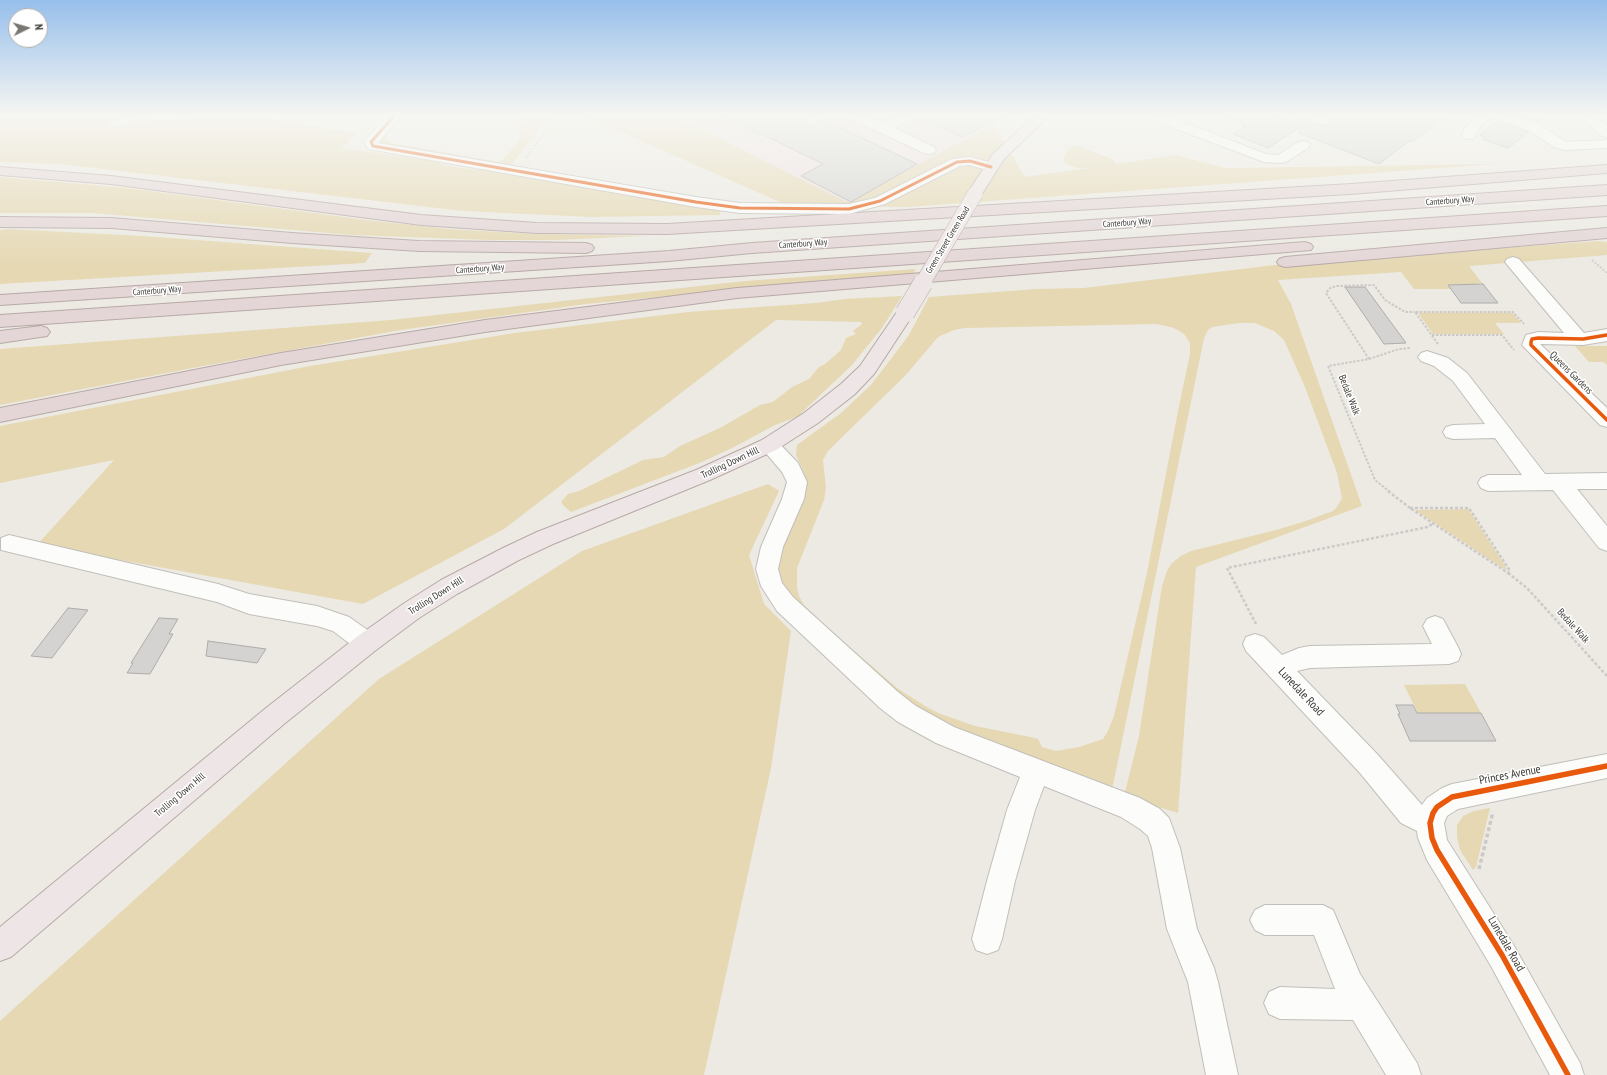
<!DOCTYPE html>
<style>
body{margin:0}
#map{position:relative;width:1607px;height:1075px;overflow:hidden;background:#eceae3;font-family:"PT Sans Narrow",sans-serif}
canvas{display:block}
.north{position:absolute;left:8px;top:8px;width:40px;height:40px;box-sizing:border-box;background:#fff;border:1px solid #b1b0ae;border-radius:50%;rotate:85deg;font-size:11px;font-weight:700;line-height:16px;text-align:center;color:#3b3934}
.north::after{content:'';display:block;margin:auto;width:14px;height:18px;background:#797771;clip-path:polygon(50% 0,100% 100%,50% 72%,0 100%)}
</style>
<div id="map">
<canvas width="1607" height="1075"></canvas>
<div class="north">N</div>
</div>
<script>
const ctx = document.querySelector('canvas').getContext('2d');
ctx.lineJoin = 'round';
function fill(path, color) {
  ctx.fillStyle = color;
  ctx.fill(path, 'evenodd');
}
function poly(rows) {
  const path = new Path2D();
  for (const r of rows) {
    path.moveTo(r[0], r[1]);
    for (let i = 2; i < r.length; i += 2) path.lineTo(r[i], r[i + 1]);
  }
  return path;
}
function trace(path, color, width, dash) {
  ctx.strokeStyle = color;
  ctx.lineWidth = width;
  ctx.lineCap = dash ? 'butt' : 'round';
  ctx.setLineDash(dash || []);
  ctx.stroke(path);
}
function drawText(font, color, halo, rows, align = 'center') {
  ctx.font = font + ' "PT Sans Narrow",sans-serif';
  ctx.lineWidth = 3;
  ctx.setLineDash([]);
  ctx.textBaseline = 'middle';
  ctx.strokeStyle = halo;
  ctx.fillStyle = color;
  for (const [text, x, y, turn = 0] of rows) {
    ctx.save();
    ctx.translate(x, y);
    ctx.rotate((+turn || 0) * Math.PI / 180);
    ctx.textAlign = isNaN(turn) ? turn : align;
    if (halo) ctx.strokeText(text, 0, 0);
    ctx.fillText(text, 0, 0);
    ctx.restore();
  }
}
fill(poly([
 [682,116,1010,116,851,204,679,118]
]), '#efe1e5');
fill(poly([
 [32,116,116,116,107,128,132,125,154,120,263,118,357,133,341,148,434,161,444,165,476,170,493,170,721,209,720,215,591,217,463,211,60,164,0,162,0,119],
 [397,116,403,116,386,135,386,139,391,143,499,162,502,161,520,139,521,135,518,126,519,123,529,116,549,116,509,168,379,144,377,141],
 [584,116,682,116,679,118,847,202,994,124,1025,177,1088,168,1076,168,1066,164,1064,161,1064,157,1069,148,1073,146,1078,146,1114,160,1116,164,1175,155,1226,168,1496,164,909,207,789,206],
 [0,177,127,188,366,220,448,229,535,234,646,236,556,240,490,240,352,235,92,213,0,213],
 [9,229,143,236,372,253,365,263,0,284,0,230],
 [1598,241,1607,242,1607,255,1469,266,1482,283,1477,283,1479,286,1448,285,1451,289,1414,289,1401,272,1278,280,1291,304,1362,506,1196,567,1178,813,1124,796,1139,736,1162,586,1167,571,1172,563,1181,556,1191,551,1276,530,1306,521,1333,511,1337,507,1342,498,1337,473,1305,387,1284,340,1274,331,1255,323,1239,323,1212,327,1208,330,1204,338,1112,790,913,711,789,600,777,577,777,557,804,479,804,473,796,455,797,445,841,413,871,385,909,335,929,297,1037,289,1084,288,1275,265],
 [1157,324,1174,328,1184,334,1190,343,1190,354,1178,411,1147,573,1114,716,1108,731,1103,739,1079,747,1056,751,1042,747,1038,739,1035,738,975,726,938,713,925,706,897,688,827,627,804,605,799,596,797,588,797,568,824,500,826,488,823,460,828,451,839,440,905,376,938,337,954,330,965,328],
 [916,269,912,275,761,287,586,304,401,330,198,367,0,405,0,349,391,320,745,281],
 [902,296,882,328,852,365,797,417,775,425,734,447,702,462,571,512,564,506,561,502,568,494,579,491,643,460,664,457,680,446,720,428,760,405,773,402,792,387,809,379,819,367,825,364,841,350,846,338,856,334,853,331,862,324,861,322,776,320,504,529,363,604,37,545,114,460,0,483,0,426,310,366,515,333,688,312,816,303,845,299],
 [1418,313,1513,313,1521,323,1495,323,1504,334,1433,334],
 [1575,346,1607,346,1607,365,1604,362,1589,362],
 [768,484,779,491,749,555,764,604,791,631,771,768,704,1075,0,1075,0,1021,379,679,582,551],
 [1468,509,1469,510,1507,569,1504,569,1415,510],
 [1465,684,1481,713,1418,713,1404,685],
 [1490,808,1476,867,1473,870,1460,850,1457,837,1457,825,1463,816,1474,811]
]), '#e5d8b3');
const building = poly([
 [722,116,787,116,810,127,824,120,917,164,851,202,801,176,823,164,762,134,760,135,722,116],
 [917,116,1001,116,963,137,917,116],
 [1224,116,1276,116,1300,125,1302,116,1304,116,1306,120,1324,126,1329,125,1332,122,1327,116,1446,116,1412,142,1409,141,1379,164,1299,133,1300,127,1268,148,1233,134,1246,126,1224,116],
 [1520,116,1546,116,1539,123,1520,116],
 [1500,121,1528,132,1508,148,1482,139,1485,137,1480,135,1495,122,1498,123,1500,121],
 [1483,284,1498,303,1461,303,1448,285,1483,284],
 [1345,287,1365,287,1406,343,1384,344,1345,287],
 [68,608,88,610,52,658,31,656,68,608],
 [159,618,178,619,169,634,173,634,150,674,127,673,133,663,131,663,159,618],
 [208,641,266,649,257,663,206,656,208,641],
 [1396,705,1413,705,1417,713,1481,713,1496,741,1410,741,1398,714,1400,714,1396,705]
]);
fill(building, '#d4d3d2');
trace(building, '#adacab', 1);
const minor = poly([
 [125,116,142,116,140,119,126,125,121,124,119,121,125,116],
 [387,116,401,116,378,143,696,197,740,203,849,204,875,198,952,159,970,157,996,164,998,167,996,170,991,171,969,165,960,166,885,204,849,214,740,213,696,207,368,149,364,142,387,116],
 [806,116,824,116,822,119,811,123,806,122,804,119,806,116],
 [849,116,867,116,883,123,898,116,916,116,914,119,894,128,934,147,936,150,934,153,929,154,924,153,851,119,849,116],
 [1148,116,1168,116,1266,154,1278,155,1298,142,1303,141,1308,142,1310,145,1308,148,1286,162,1281,163,1264,162,1150,119,1148,116],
 [1305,116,1324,116,1331,121,1329,124,1324,125,1307,119,1305,116],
 [1476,116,1491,116,1478,130,1474,138,1469,139,1464,138,1462,135,1465,128,1476,116],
 [1496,116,1516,116,1542,126,1566,142,1607,140,1607,148,1565,150,1560,149,1552,146,1532,132,1498,119,1496,116],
 [1579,116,1594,116,1607,126,1607,137,1602,136,1579,116],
 [1513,257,1519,259,1584,333,1607,329,1607,341,1583,345,1540,344,1607,408,1607,427,1600,425,1522,345,1526,335,1538,332,1564,333,1505,262,1507,259,1513,257],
 [1427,351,1448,358,1467,373,1545,474,1607,473,1607,489,1577,489,1607,526,1607,551,1599,548,1553,490,1488,491,1481,488,1478,483,1481,478,1488,475,1522,475,1495,438,1453,439,1446,437,1443,432,1446,427,1453,425,1485,424,1453,381,1434,366,1421,361,1418,357,1421,353,1427,351],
 [769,438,776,440,798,463,807,482,804,499,783,547,778,569,782,583,793,597,898,692,916,706,954,727,1140,798,1160,809,1169,818,1180,848,1197,929,1214,968,1218,982,1238,1075,1206,1075,1188,982,1167,929,1152,848,1148,836,1140,829,1121,817,1044,786,1035,810,1015,881,1002,939,998,950,987,954,976,950,972,939,987,881,1007,810,1020,777,936,743,898,722,880,708,777,611,761,586,756,569,761,547,782,499,787,482,782,472,759,445,762,440,769,438],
 [9,535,218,584,249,594,317,606,349,617,376,636,379,643,376,650,367,653,358,650,333,631,317,626,249,614,217,602,1,550,1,538,9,535],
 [1435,616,1443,619,1458,647,1461,654,1458,661,1449,664,1310,668,1297,671,1378,755,1422,805,1427,798,1442,788,1452,784,1607,754,1607,778,1458,809,1447,816,1444,823,1447,840,1513,944,1580,1063,1584,1075,1550,1075,1491,966,1427,860,1418,838,1417,831,1401,823,1360,773,1246,651,1243,644,1246,637,1255,634,1264,637,1282,655,1299,648,1310,646,1432,644,1423,626,1427,619,1435,616],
 [1265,905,1323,905,1333,910,1360,974,1417,1063,1421,1075,1386,1075,1353,1020,1280,1019,1269,1014,1264,1003,1269,992,1280,987,1335,989,1314,935,1265,935,1255,930,1250,920,1255,910,1265,905]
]);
const major = poly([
 [1034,116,1049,116,1004,159,980,197,975,199,970,197,967,194,993,154,1034,116],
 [905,308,911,309,914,313,874,374,855,394,818,423,776,450,710,480,553,544,519,560,457,594,419,618,376,650,284,724,11,957,0,961,0,927,266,708,358,636,403,604,441,580,503,548,537,532,696,470,762,440,804,413,841,384,860,366,899,309,905,308]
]);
const highway = poly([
 [1607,165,1607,173,1351,194,667,234,537,233,421,225,111,184,0,175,0,167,111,176,421,215,537,223,667,224,1351,184,1607,165],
 [1607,185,1607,195,752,253,669,261,0,305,0,295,669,251,752,243,1607,185],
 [1607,206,1607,216,0,327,0,315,1607,206],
 [0,217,111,218,292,233,419,241,586,243,592,245,594,248,592,251,586,253,419,251,292,243,111,228,0,227,0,217],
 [1607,228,1607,238,1285,267,1279,265,1277,262,1279,259,1285,257,1607,228],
 [1305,242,1311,244,1313,247,1311,250,737,298,485,332,281,365,0,422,0,408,281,353,485,320,737,288,1305,242],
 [41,326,47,328,50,332,47,336,0,343,0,331,41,326]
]);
trace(minor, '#c1bfba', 2);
trace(major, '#b7a9a6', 2);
trace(highway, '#b7a9a6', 2);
trace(poly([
 [526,158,557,116],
 [1592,260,1607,273]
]), '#cbcac8', 1.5, [2, 1.5]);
trace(poly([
 [1432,335,1502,335,1514,350],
 [1438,344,1415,312,1513,312,1524,324],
 [1369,359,1399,349,1411,348],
 [1390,492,1375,480,1328,366,1369,359,1326,293,1330,288,1337,286,1374,285,1385,300,1405,312,1415,312]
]), '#cbcac8', 2, [2.5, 1.5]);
trace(poly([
 [1388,491,1410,508],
 [1410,508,1469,508,1510,571,1508,573,1410,508],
 [1508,573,1527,588,1607,676],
 [1256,624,1227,568,1428,527,1432,524]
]), '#cbcac8', 2.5, [3, 2]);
trace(poly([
 [1479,869,1493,812]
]), '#cbcac8', 3.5, [4, 2.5]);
fill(minor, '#fcfcfb');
fill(major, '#eee6e6');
fill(highway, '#e4d6d7');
const majorBridgeFar1 = poly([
 [922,284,975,194]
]);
const majorBridge = poly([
 [905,313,923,283]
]);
trace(majorBridgeFar1, '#b7a9a6', 16, []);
trace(majorBridge, '#b7a9a6', 20, []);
trace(majorBridgeFar1, '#eee6e6', 15);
trace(majorBridge, '#eee6e6', 19);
trace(poly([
 [394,116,371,142,373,146,696,202,740,208,849,209,880,201,957,162,970,161,991,167]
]), '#e8590c', 3);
trace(poly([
 [1607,335,1583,339,1538,338,1532,339,1531,342,1531,345,1607,420]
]), '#e8590c', 3.5);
trace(poly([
 [1568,1075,1502,955,1437,850,1432,838,1430,823,1433,813,1437,807,1452,797,1607,766]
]), '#e8590c', 5.5);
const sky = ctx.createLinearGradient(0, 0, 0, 267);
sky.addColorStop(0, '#97bfeb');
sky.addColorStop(0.43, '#f6f6f2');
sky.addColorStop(1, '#f6f6f200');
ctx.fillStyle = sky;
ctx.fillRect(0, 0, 1607, 267);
drawText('9px', '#3b3934', '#fff', [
 ["Canterbury Way",1450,201,-4],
 ["Canterbury Way",1127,223,-4],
 ["Green Street Green Road",948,240,-59],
 ["Canterbury Way",803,244,-4],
 ["Canterbury Way",480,269,-4],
 ["Canterbury Way",157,291,-4]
]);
drawText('10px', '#3b3934', '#fff', [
 ["Queens Gardens",1571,373,45],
 ["Bedale Walk",1349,395,68],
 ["Trolling Down Hill",730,463,-25],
 ["Trolling Down Hill",436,596,-32],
 ["Bedale Walk",1573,626,48],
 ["Trolling Down Hill",180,795,-40]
]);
drawText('12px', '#3b3934', '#fff', [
 ["Lunedale Road",1301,692,47],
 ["Princes Avenue",1510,775,-11],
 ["Lunedale Road",1506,944,60]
]);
</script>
